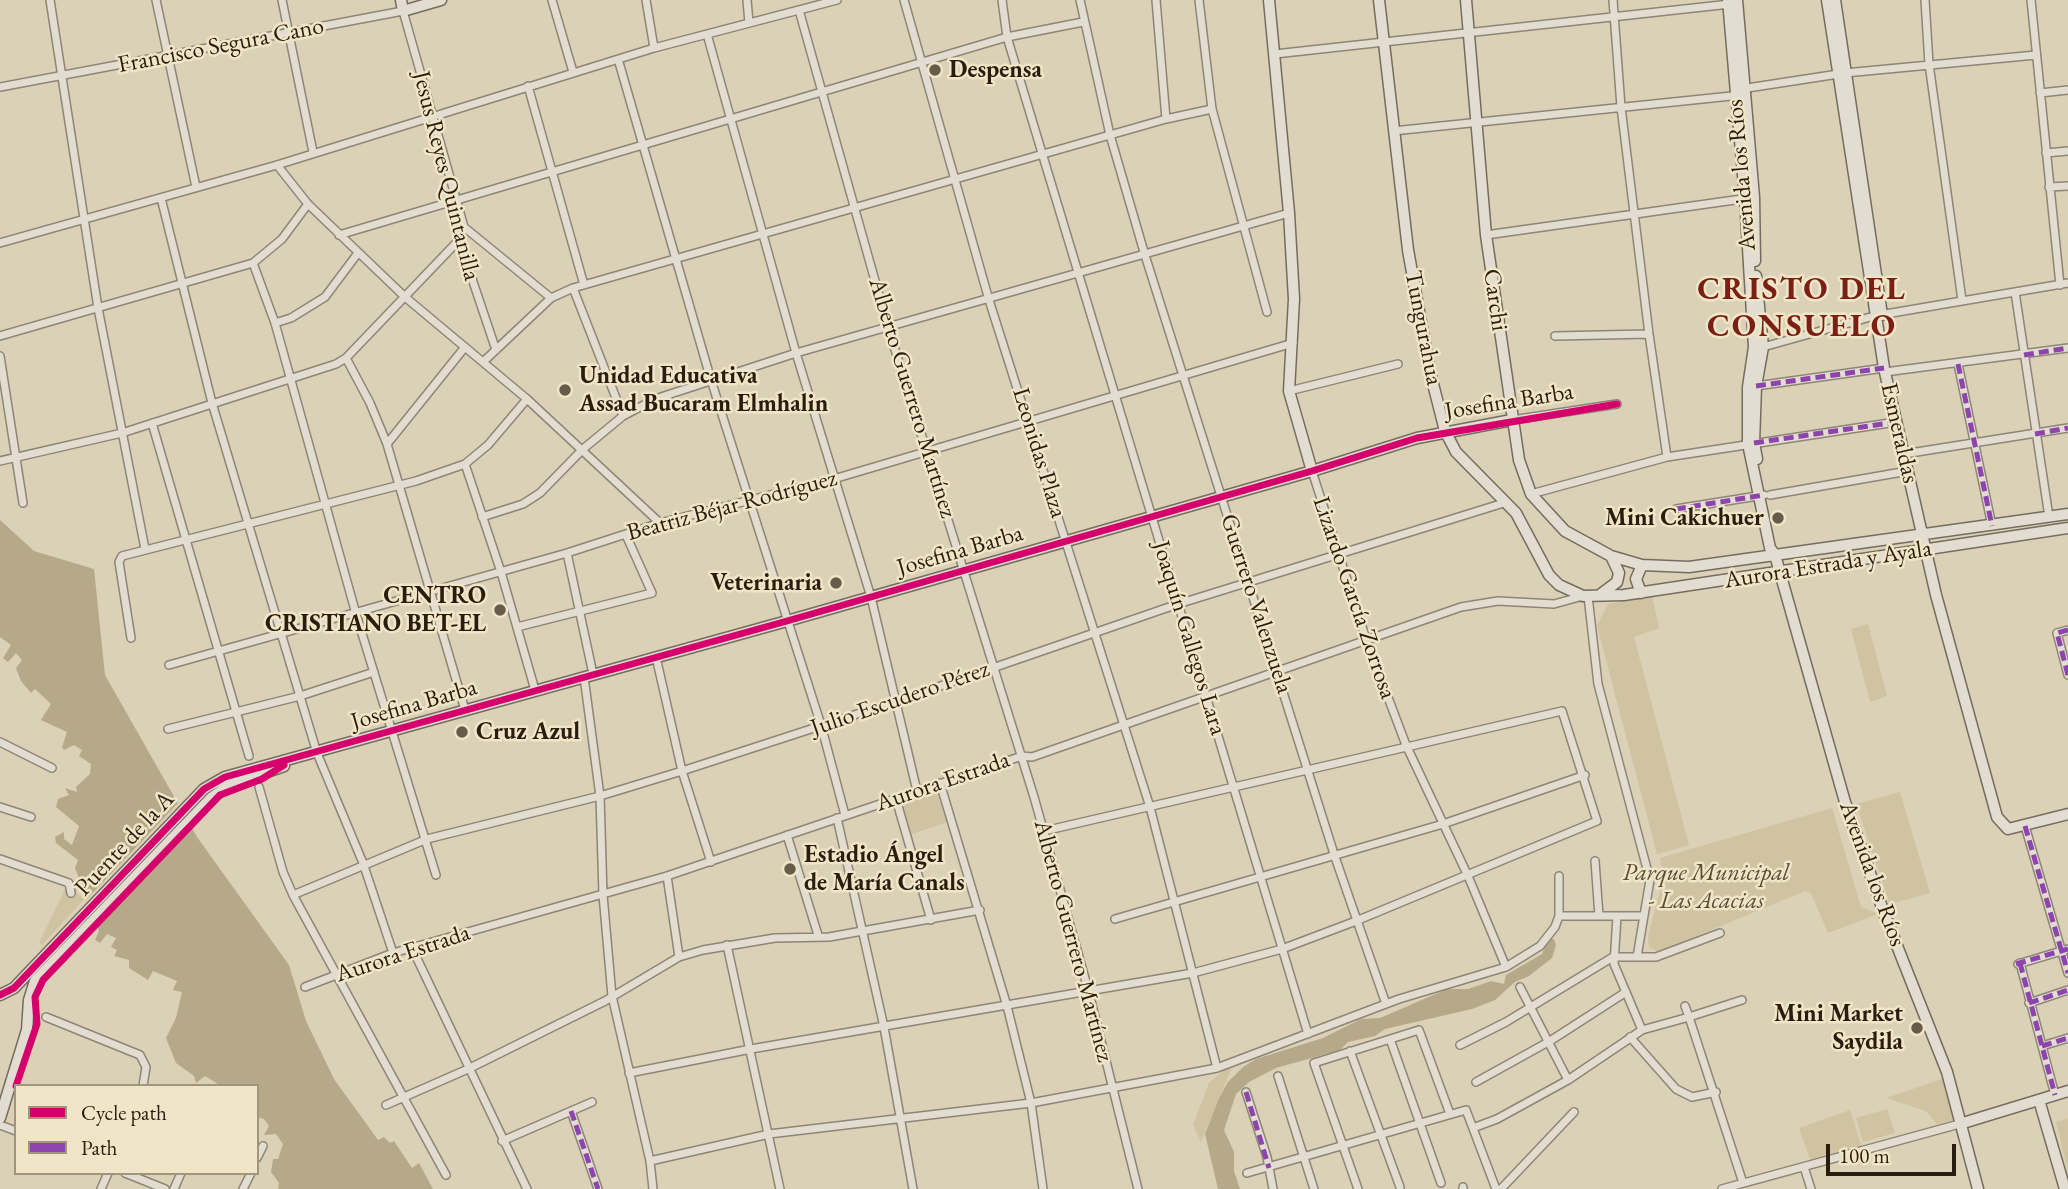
<!DOCTYPE html>
<meta charset="utf-8">
<style>
body{margin:0}
#map{position:relative;width:2068px;height:1189px;overflow:hidden;background:#dad1b7;font-family:"EB Garamond",serif}
canvas{display:block}
.legend{position:absolute;left:14px;top:1084px;width:245px;height:91px;box-sizing:border-box;background:#f0e6c7;border:2px solid #a0967d;margin:0;padding:9px 12px;list-style:none;font-size:21px;color:#291d0f}
.legend li{display:flex;align-items:center;gap:14px;height:35px}
.legend b{width:35px;border:2px solid #a0967d}
.scale{position:absolute;left:1826px;top:1144px;width:130px;height:32px;box-sizing:border-box;border:4px solid #291d0f;border-top:0;padding-left:9px;font-size:21px;line-height:24px;white-space:nowrap;color:#291d0f;-webkit-text-stroke:5px #f0e6c7;paint-order:stroke}
</style>
<div id="map">
<canvas width="2068" height="1189"></canvas>
<ul class="legend">
<li><b style="height:9px;background:#d6006c"></b>Cycle path</li>
<li><b style="height:9px;background:#8e44ad"></b>Path</li>
</ul>
<div class="scale">100 m</div>
</div>
<script>
const ctx = document.querySelector('canvas').getContext('2d');
ctx.lineJoin = 'round';
function fill(path, color) {
  ctx.fillStyle = color;
  ctx.fill(path, 'evenodd');
}
function poly(rows) {
  const path = new Path2D();
  for (const r of rows) {
    path.moveTo(r[0], r[1]);
    for (let i = 2; i < r.length; i += 2) path.lineTo(r[i], r[i + 1]);
  }
  return path;
}
function trace(path, color, width, dash) {
  ctx.strokeStyle = color;
  ctx.lineWidth = width;
  ctx.lineCap = dash ? 'butt' : 'round';
  ctx.setLineDash(dash || []);
  ctx.stroke(path);
}
function drawText(font, color, halo, rows, align = 'center') {
  ctx.font = font + ' "EB Garamond",serif';
  ctx.lineWidth = 5;
  ctx.setLineDash([]);
  ctx.textBaseline = 'middle';
  ctx.strokeStyle = halo;
  ctx.fillStyle = color;
  for (const [text, x, y, turn = 0] of rows) {
    ctx.save();
    ctx.translate(x, y);
    ctx.rotate((+turn || 0) * Math.PI / 180);
    ctx.textAlign = isNaN(turn) ? turn : align;
    if (halo) ctx.strokeText(text, 0, 0);
    ctx.fillText(text, 0, 0);
    ctx.restore();
  }
}
fill(poly([
 [1652,596,1659,628,1634,637,1689,845,1657,854,1597,626,1608,604],
 [1868,624,1887,696,1870,702,1851,629],
 [936,790,947,822,910,835,900,803],
 [1900,792,1930,893,1890,904,1856,804],
 [1832,808,1861,907,1878,914,1828,933,1811,893,1805,891,1658,952,1649,947,1648,937,1664,876,1660,858],
 [70,879,79,888,76,892,84,899,42,945,39,943],
 [1234,1062,1201,1142,1193,1125,1209,1083],
 [1945,1078,1959,1119,1937,1124,1926,1111,1886,1098],
 [1887,1109,1895,1133,1863,1142,1856,1118],
 [1850,1110,1862,1148,1811,1162,1799,1128],
 [2068,1118,2068,1171,2056,1122]
]), '#d0c3a1');
fill(poly([
 [0,520,34,551,94,569,105,675,197,837,289,965,306,1021,334,1079,378,1140,384,1137,390,1143,394,1141,412,1168,419,1163,433,1189,278,1189,279,1183,271,1172,273,1159,278,1159,283,1144,276,1134,264,1135,269,1126,264,1119,257,1117,257,1086,221,1086,205,1076,196,1083,194,1076,176,1063,166,1038,176,1018,182,992,173,990,177,981,153,971,148,980,129,968,129,960,114,956,117,950,111,947,116,938,107,934,100,943,95,940,99,931,75,868,78,860,56,843,55,837,64,832,64,839,72,845,79,826,56,807,58,799,69,795,65,788,77,792,76,787,90,774,91,764,79,756,82,750,74,745,64,750,62,747,67,732,41,720,51,704,35,689,31,693,21,681,16,668,22,660,16,653,8,662,3,658,11,645,0,637],
 [1548,939,1554,939,1556,945,1552,958,1529,976,1515,982,1495,1000,1472,1009,1385,1029,1375,1036,1348,1042,1340,1050,1276,1068,1249,1082,1236,1094,1224,1130,1234,1152,1234,1171,1240,1189,1218,1189,1205,1134,1219,1098,1228,1082,1243,1067,1256,1059,1323,1038,1361,1019,1380,1018,1447,989,1468,989,1491,981,1504,984,1506,975,1542,954]
]), '#b6a989');
fill(poly([
 [181,800,194,825,95,930,84,902]
]), '#dad1b7');
const street = poly([
 [50,0,98,308,145,549],
 [156,0,196,187],
 [282,0,313,152],
 [552,0,573,72],
 [646,0,654,48],
 [747,0,749,23],
 [904,0,989,300,1150,807,1217,1068],
 [1002,0,1007,37,1308,1034],
 [1080,0,1110,135,1144,252,1335,857,1386,1004],
 [1156,0,1166,119],
 [1199,0,1212,109,1267,312],
 [1613,0,1621,107,1649,334,1667,457],
 [1925,0,1929,64,1962,300],
 [2031,0,2060,285],
 [799,10,888,327,1034,797,1088,989,1138,1189],
 [707,34,796,353,871,597,917,791],
 [1275,54,1730,4],
 [618,59,711,380,821,725,845,815],
 [528,86,584,285],
 [0,87,403,11,464,227,459,240,496,350],
 [1741,89,1845,73,2036,55],
 [2040,93,2068,90],
 [1393,131,1741,95],
 [2046,153,2068,151],
 [277,165,308,204,405,297,527,399,660,523],
 [2049,187,2068,186],
 [161,198,212,403,317,753,363,863,393,953],
 [464,227,551,298],
 [339,235,1007,37,1083,22],
 [1486,235,1749,198],
 [0,243,277,165,654,48,837,0],
 [253,263,275,323,356,614,436,875],
 [573,288,623,416],
 [2015,292,2049,517],
 [275,323,291,318,325,297,358,253],
 [0,336,253,263,282,239,308,204],
 [1555,336,1649,334],
 [1763,347,1874,316,2068,283],
 [0,356,23,503],
 [346,358,370,403,387,444,465,710],
 [483,362,551,298,573,288,1166,119,1212,109],
 [1958,364,1992,526],
 [1885,372,2068,348],
 [1756,386,1884,368],
 [1289,391,1398,364],
 [1512,420,1617,404],
 [152,423,249,756],
 [387,444,465,347],
 [1904,454,2068,428],
 [0,461,122,433,336,364,346,358,459,240],
 [465,464,501,572,535,690],
 [1312,471,1367,642,1406,745,1468,876,1506,967],
 [1531,494,1667,457,1896,422],
 [1770,495,1908,471],
 [1676,509,1764,495],
 [482,517,523,504,540,493,583,449,623,416,655,399,796,353,1289,213],
 [567,553,593,674],
 [1588,596,1598,684,1650,880,1637,957],
 [517,627,652,593,626,535],
 [2068,630,2057,633,2068,675],
 [131,638,119,562,122,556,416,481,465,464,488,445,527,399],
 [656,657,682,771,711,862],
 [169,665,567,553,660,523,837,478,1293,343],
 [584,677,600,796,603,895,612,996,650,1161,653,1189],
 [168,729,300,696,374,672],
 [0,742,52,768],
 [940,783,1007,1006,1031,1103,1043,1189],
 [259,787,283,872,293,895,446,1175],
 [896,799,931,920],
 [0,807,31,817],
 [837,818,884,1027,913,1189],
 [2025,826,2068,973],
 [787,835,818,935],
 [0,859,69,883,71,893],
 [1595,861,1599,916],
 [667,876,679,957],
 [293,895,427,839,600,796,682,771,897,701,1178,604,1507,502],
 [1559,916,1644,916],
 [1617,916,1614,964,1642,1030],
 [1115,919,1443,824,1585,775],
 [727,945,780,1189],
 [412,948,527,1189],
 [2020,963,2055,1095],
 [2018,964,2068,949],
 [305,987,393,953,667,876,1022,756,1032,757,1461,607,1498,601,1554,604,1583,596],
 [1520,987,1568,1080],
 [2029,1003,2068,990],
 [1685,1006,1689,1017,1742,1000],
 [46,1017,140,1055,146,1067,143,1086],
 [1630,1037,1676,1089,1692,1097,1716,1092],
 [1390,1039,1441,1183],
 [1460,1045,1506,1022,1613,957,1656,957,1720,933],
 [2042,1046,2068,1038],
 [1350,1051,1400,1187],
 [629,1073,751,1049,1193,973,1282,949,1356,921,1597,821,1562,711,1044,831],
 [1278,1076,1314,1189],
 [1476,1082,1550,1041,1626,992],
 [1246,1092,1267,1157,1273,1189],
 [386,1105,468,1069,605,1001,679,957,703,950,775,938,829,937,980,910],
 [571,1111,598,1189],
 [0,1125,16,1131],
 [1473,1128,1497,1119,1568,1080,1642,1030,1689,1017,1743,1183],
 [502,1141,592,1102],
 [257,1158,263,1146],
 [650,1161,769,1134,1031,1103,1217,1068,1399,999,1506,967,1540,946,1555,927,1559,916,1559,876],
 [1804,1167,1811,1189],
 [125,1173,165,1189],
 [1247,1173,1466,1110,1496,1189],
 [1463,1187,1463,1189],
 [101,1189,108,1173],
 [174,1189,181,1173],
 [243,1189,251,1173],
 [1358,1189,1314,1063,1419,1030,1450,1114],
 [1501,1189,1574,1112],
 [1722,1189,1963,1123]
]);
const secondary = poly([
 [401,0,403,11,441,0],
 [1269,0,1289,213,1294,299,1289,391,1312,471],
 [1379,0,1408,250,1430,372,1445,431,1456,452,1516,513,1549,575,1559,585,1583,596,1624,595,2068,528],
 [1466,0,1486,235,1519,460,1531,494,1565,531,1611,556,1642,565,1689,567,2068,514],
 [1728,0,1745,198,1754,347,1748,387,1748,444,1770,548,1775,555,1845,802,1884,913,1947,1072,1978,1189],
 [1737,0,1754,197,1755,261],
 [1827,0,1884,368,1936,595,1997,817,2008,829,2068,814],
 [1835,0,1882,315],
 [1756,276,1763,347,1756,386,1754,443,1757,459],
 [1641,593,1636,579,1642,565],
 [1601,594,1617,582,1619,573,1611,556],
 [0,995,14,988,204,789,225,777,787,621,1312,471,1417,438,1512,420],
 [2039,1100,2065,1189],
 [0,1118,27,1030,29,1000,35,981,211,798,230,785,284,766],
 [1963,1123,2068,1091]
]);
trace(street, '#8d8676', 10);
trace(secondary, '#746d5f', 13);
trace(street, '#e2ddd0', 7);
trace(secondary, '#e2ddd0', 10);
trace(poly([
 [2024,355,2068,348],
 [1958,364,1992,526],
 [1756,386,1884,368],
 [2035,434,2068,428],
 [1754,443,1896,422],
 [1676,509,1764,495],
 [2068,630,2057,633,2068,675],
 [2025,826,2068,973],
 [2020,963,2055,1095],
 [2016,964,2068,949],
 [2029,1003,2068,990],
 [2042,1046,2068,1038],
 [1246,1092,1269,1168],
 [571,1111,598,1189]
]), '#8e44ad', 5, [10, 5]);
trace(poly([
 [0,995,14,988,204,789,225,777,787,621,1312,471,1417,438,1617,404],
 [16,1086,37,1024,35,997,43,980,220,795,262,779,284,765]
]), '#d6006c', 7);
for (const [x, y, r, color] of [
 [935,70,7,"#675c4a"],
 [565,390,7,"#675c4a"],
 [1778,518,7,"#675c4a"],
 [836,583,7,"#675c4a"],
 [500,610,7,"#675c4a"],
 [462,732,7,"#675c4a"],
 [790,869,7,"#675c4a"],
 [1917,1028,7,"#675c4a"]
]) {
  const dot = new Path2D();
  dot.arc(x, y, r, 0, 2 * Math.PI);
  ctx.fillStyle = color;
  ctx.fill(dot);
  trace(dot, '#f0e6c7', 2.5);
}
drawText('24px', '#291d0f', '#f0e6c7', [
 ["Francisco Segura Cano",221,46,-11],
 ["Avenida los Ríos",1742,175,-95],
 ["Jesus Reyes Quintanilla",446,176,76],
 ["Carchi",1495,300,82],
 ["Tungurahua",1423,328,79],
 ["Alberto Guerrero Martínez",912,398,73],
 ["Josefina Barba",1509,402,-9],
 ["Esmeraldas",1899,433,77],
 ["Leonidas Plaza",1039,453,73],
 ["Beatriz Béjar Rodríguez",732,506,-15],
 ["Josefina Barba",960,551,-16],
 ["Aurora Estrada y Ayala",1828,565,-9],
 ["Lizardo García Zorrosa",1354,598,71],
 ["Guerrero Valenzuela",1256,604,72],
 ["Joaquín Gallegos Lara",1189,638,73],
 ["Julio Escudero Pérez",900,699,-19],
 ["Josefina Barba",414,705,-16],
 ["Aurora Estrada",943,782,-19],
 ["Puente de la A",125,844,-47],
 ["Avenida los Ríos",1872,874,70],
 ["Alberto Guerrero Martínez",1073,941,75],
 ["Aurora Estrada",403,954,-18]
]);
drawText('bold 24px', '#291d0f', '#f0e6c7', [
 ["Despensa",949,70],
 ["Unidad Educativa",579,376],
 ["Assad Bucaram Elmhalin",579,404],
 ["Mini Cakichuer",1764,518,"right"],
 ["Veterinaria",822,583,"right"],
 ["CENTRO",486,596,"right"],
 ["CRISTIANO BET-EL",486,624,"right"],
 ["Cruz Azul",476,732],
 ["Estadio Ángel",804,855],
 ["de María Canals",804,883],
 ["Mini Market",1903,1014,"right"],
 ["Saydila",1903,1042,"right"]
], 'left');
drawText('italic 24px', '#594c35', '#f0e6c7', [
 ["Parque Municipal",1706,873],
 ["- Las Acacias",1706,901]
]);
ctx.letterSpacing = '2px';
drawText('bold 32px', '#7a1f14', '#f0e6c7', [
 ["CRISTO DEL",1802,290],
 ["CONSUELO",1802,327]
]);
ctx.letterSpacing = '0px';
</script>
